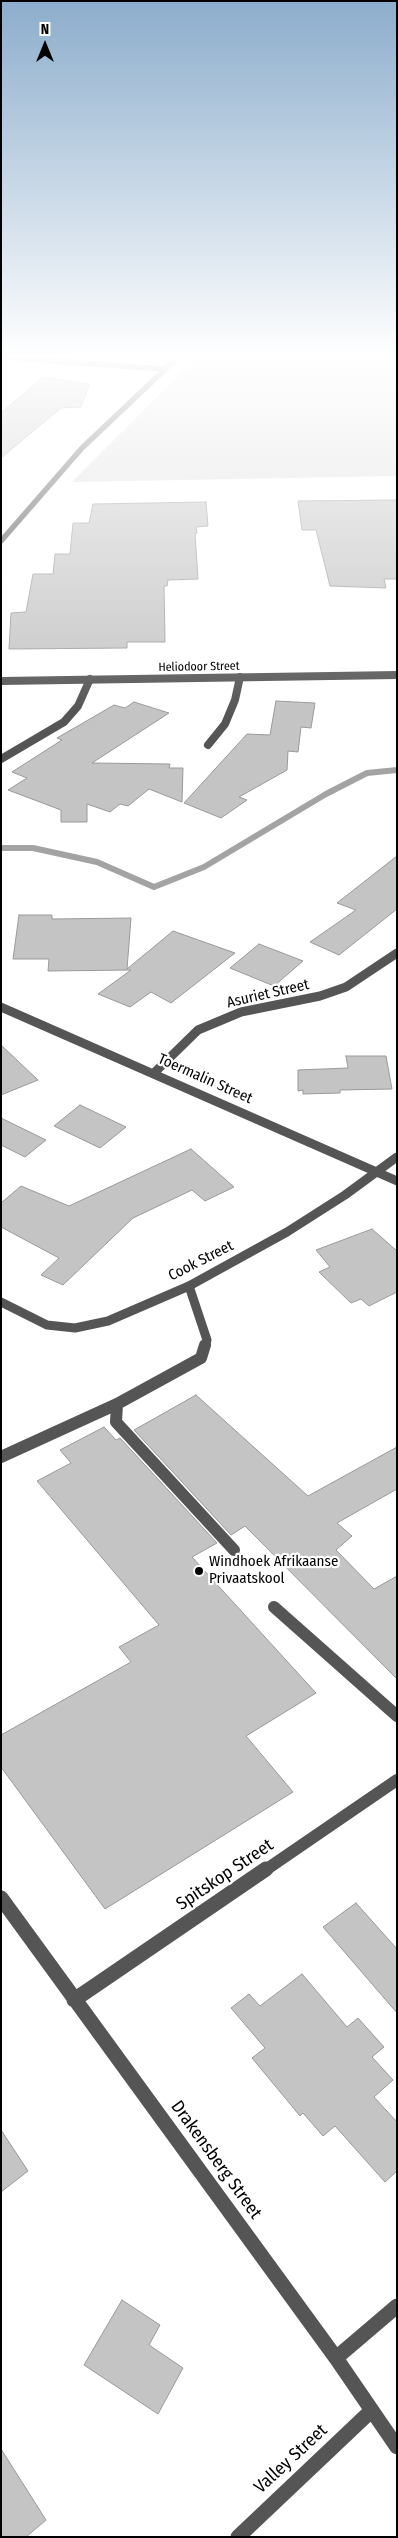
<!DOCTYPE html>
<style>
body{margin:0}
#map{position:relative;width:398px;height:2538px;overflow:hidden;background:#fff;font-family:"Fira Sans Condensed",sans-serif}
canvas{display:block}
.frame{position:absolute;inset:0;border:2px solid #000;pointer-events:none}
.north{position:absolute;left:20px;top:20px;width:50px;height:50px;-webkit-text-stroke:4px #fff;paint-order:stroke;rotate:0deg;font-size:14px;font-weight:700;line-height:20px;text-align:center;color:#000}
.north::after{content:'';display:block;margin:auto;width:18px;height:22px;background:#000;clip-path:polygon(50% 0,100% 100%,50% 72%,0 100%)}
</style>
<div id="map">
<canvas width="398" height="2538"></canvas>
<div class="frame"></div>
<div class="north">N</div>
</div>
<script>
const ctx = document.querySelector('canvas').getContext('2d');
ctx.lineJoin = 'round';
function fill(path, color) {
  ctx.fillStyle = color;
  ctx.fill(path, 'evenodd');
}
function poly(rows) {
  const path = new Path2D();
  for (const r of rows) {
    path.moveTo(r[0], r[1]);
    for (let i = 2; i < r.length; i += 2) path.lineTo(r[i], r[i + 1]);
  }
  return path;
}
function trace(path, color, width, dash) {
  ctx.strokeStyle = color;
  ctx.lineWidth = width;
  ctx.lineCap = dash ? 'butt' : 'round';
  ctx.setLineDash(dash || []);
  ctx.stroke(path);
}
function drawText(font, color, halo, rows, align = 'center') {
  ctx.font = font + ' "Fira Sans Condensed",sans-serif';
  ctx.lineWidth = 4.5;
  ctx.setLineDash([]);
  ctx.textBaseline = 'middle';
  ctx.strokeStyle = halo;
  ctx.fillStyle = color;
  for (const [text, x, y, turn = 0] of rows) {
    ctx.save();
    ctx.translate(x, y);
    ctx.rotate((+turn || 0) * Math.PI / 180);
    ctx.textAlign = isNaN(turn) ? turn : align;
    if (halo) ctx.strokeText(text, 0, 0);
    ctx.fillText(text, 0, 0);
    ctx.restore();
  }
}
fill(poly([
 [196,358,385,358,397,360,397,476,72,482]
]), '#dcdcdc');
trace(poly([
 [1,848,33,848,97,862,154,887,204,867,326,794,367,773,397,770]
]), '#a3a3a3', 6);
const building = poly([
 [43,377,90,384,81,407,61,408,1,458,1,413,43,377],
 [397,500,397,579,384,579,386,588,330,586,316,530,302,530,298,501,397,500],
 [206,502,208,526,196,527,197,533,195,533,198,579,168,580,167,586,164,586,165,642,127,642,127,648,9,649,11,613,26,612,33,574,53,574,55,554,70,554,73,523,89,523,93,504,206,502],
 [276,701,315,703,311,728,301,727,298,752,288,751,287,770,239,797,247,800,221,818,184,803,247,734,270,735,276,701],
 [134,702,169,713,92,763,170,764,169,768,183,768,182,802,149,789,128,806,120,804,110,812,87,804,87,822,61,822,61,810,8,790,27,778,12,772,62,740,57,738,114,705,125,708,134,702],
 [397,856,397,909,339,955,310,942,356,910,337,903,397,856],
 [19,915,52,915,52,919,131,918,127,969,173,931,235,953,171,1003,151,992,130,1007,98,994,131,970,48,971,49,959,13,959,19,915],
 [259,944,303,961,274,986,230,968,259,944],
 [1,1045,38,1080,1,1095,1,1045],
 [346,1056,386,1056,392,1089,340,1090,340,1093,303,1094,303,1090,298,1091,298,1070,348,1068,346,1056],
 [80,1105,126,1127,100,1148,54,1126,80,1105],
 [1,1118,46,1140,25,1157,1,1145,1,1118],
 [191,1149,234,1187,205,1201,192,1190,133,1218,63,1285,41,1275,59,1258,1,1227,1,1203,21,1186,69,1206,191,1149],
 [372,1229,397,1251,397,1292,369,1306,361,1299,351,1303,319,1272,330,1267,316,1250,372,1229],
 [196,1395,308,1496,397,1447,397,1489,337,1523,352,1536,336,1550,374,1589,397,1576,397,1679,245,1526,231,1535,134,1430,196,1395],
 [104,1427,116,1440,120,1438,217,1543,192,1557,316,1693,246,1736,293,1792,105,1909,1,1767,1,1735,131,1662,119,1647,159,1625,37,1481,71,1463,60,1450,104,1427],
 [356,1903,397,1949,397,2013,323,1927,356,1903],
 [302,1974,347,2027,358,2018,384,2047,372,2057,393,2080,374,2097,397,2122,397,2171,385,2182,335,2126,323,2136,303,2113,300,2116,252,2058,265,2048,231,2008,249,1994,260,2006,302,1974],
 [1,2130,28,2171,1,2192,1,2130],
 [122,2300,160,2325,149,2345,183,2368,158,2414,84,2365,122,2300],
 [1,2449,46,2520,26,2537,1,2537,1,2449]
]);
fill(building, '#c4c4c4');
trace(building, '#999', 1);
trace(poly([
 [189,1286,207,1340,205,1346]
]), '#555', 9);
trace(poly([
 [205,1345,201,1358,117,1404,116,1422,234,1550],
 [1,1457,117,1404],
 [274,1607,397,1716]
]), '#555', 12);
trace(poly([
 [12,358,164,369]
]), '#555', 5.5);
trace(poly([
 [208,745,225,724,235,700,240,677],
 [1,759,64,722,78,706,90,679]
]), '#555', 8);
trace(poly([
 [1,1007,397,1181],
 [154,1073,198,1030,241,1012,320,996,346,987,397,953],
 [1,1302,47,1325,75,1328,108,1321,189,1286,287,1232,345,1195,397,1157]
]), '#555', 9);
trace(poly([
 [264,1871,397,1780]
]), '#555', 12);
trace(poly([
 [1,1898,336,2358,397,2447],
 [74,2000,266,1869],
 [336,2358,397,2306],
 [238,2537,371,2411]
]), '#555', 15);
trace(poly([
 [1,541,82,448,177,358]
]), '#555', 5.5);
trace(poly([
 [1,681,397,675]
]), '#555', 8);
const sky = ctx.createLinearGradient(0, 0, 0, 713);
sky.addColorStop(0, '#8cadcc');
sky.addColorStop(0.5, '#fff');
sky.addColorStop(1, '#ffffff00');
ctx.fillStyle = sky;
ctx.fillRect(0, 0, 398, 713);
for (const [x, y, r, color] of [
 [199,1571,5,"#000"]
]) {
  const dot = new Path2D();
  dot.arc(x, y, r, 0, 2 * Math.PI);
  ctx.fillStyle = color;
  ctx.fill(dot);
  trace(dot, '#fff', 2);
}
drawText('12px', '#000', '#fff', [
 ["Heliodoor Street",199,667,-1]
]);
drawText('15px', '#000', '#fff', [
 ["Asuriet Street",268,994,-13],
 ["Toermalin Street",205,1079,24],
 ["Cook Street",201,1261,-27]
]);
drawText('15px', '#000', '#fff', [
 ["Windhoek Afrikaanse",209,1562],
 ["Privaatskool",209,1579]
], 'left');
drawText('18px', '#000', '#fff', [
 ["Spitskop Street",225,1875,-34],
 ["Drakensberg Street",216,2160,54],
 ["Valley Street",291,2459,-43]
]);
</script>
